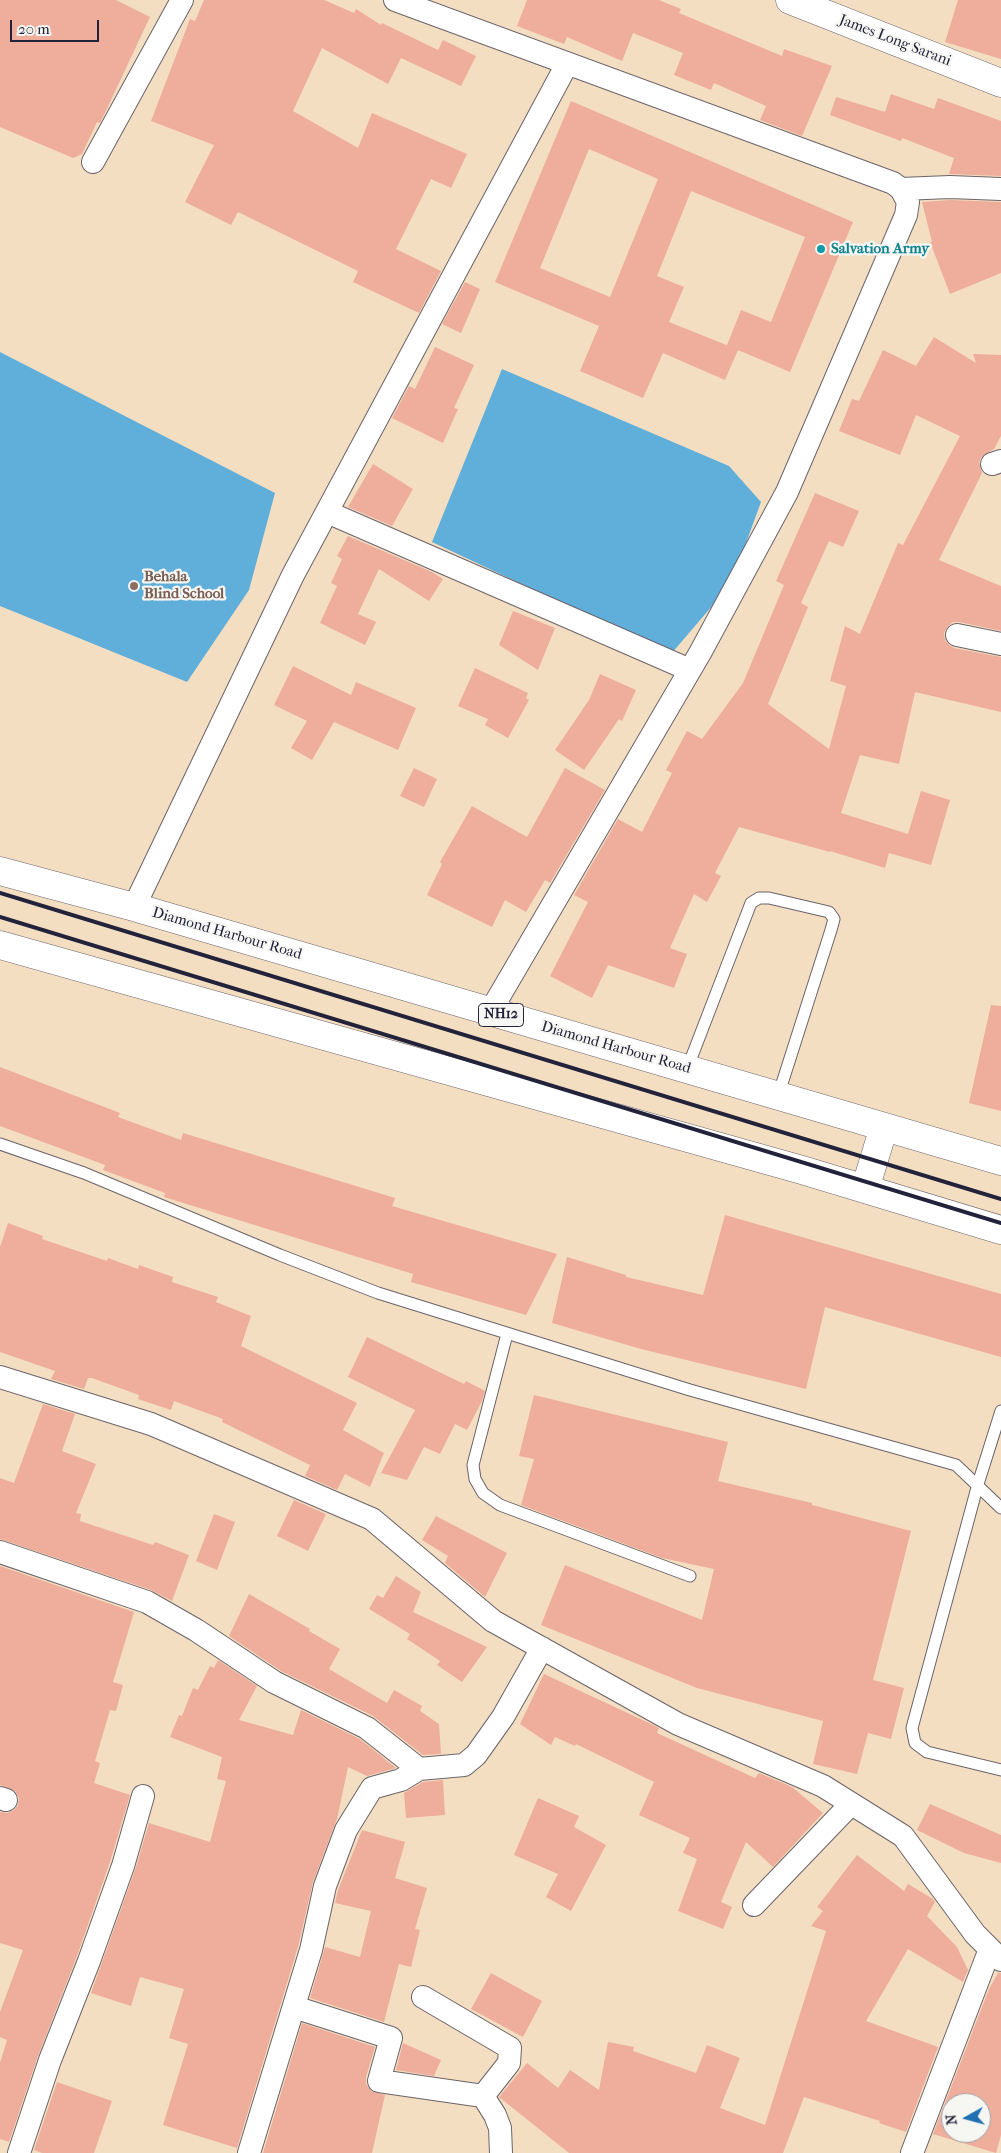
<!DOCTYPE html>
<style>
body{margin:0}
#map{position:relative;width:1001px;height:2153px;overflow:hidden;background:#f3dec2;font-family:"IM FELL French Canon",serif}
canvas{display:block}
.north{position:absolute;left:941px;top:2093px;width:50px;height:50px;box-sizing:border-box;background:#f6f6f2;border:1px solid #a1a1a9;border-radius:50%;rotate:263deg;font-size:14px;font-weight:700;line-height:20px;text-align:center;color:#22223b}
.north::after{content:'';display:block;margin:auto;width:18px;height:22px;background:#1f6fb2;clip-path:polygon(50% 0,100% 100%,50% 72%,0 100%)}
.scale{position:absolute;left:10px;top:20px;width:89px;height:22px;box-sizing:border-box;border:2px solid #22223b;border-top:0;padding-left:6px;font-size:15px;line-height:18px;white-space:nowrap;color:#22223b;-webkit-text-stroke:4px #f6f6f2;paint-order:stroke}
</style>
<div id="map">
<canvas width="1001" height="2153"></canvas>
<div class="north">N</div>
<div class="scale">20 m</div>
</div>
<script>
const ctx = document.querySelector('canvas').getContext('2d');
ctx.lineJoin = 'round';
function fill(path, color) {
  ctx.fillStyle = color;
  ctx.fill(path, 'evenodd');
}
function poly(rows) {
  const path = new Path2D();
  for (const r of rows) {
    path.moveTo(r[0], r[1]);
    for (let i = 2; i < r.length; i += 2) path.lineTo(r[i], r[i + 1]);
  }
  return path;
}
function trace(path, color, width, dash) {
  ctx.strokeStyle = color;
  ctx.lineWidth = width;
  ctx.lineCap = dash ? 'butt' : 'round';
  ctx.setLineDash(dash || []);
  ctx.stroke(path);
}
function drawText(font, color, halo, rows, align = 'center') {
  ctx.font = font + ' "IM FELL French Canon",serif';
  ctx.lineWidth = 4.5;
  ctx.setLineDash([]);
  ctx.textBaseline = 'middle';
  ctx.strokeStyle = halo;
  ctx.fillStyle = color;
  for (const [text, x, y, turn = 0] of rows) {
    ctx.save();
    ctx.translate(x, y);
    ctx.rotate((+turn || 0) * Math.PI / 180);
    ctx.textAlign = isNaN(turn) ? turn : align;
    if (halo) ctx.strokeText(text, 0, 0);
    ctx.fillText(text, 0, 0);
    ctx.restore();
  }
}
fill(poly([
 [0,352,275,493,249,590,187,682,0,606],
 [502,369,729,466,761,502,731,584,671,654,432,542]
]), '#60aeda');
fill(poly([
 [0,0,116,0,150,17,104,115,100,123,97,122,82,154,73,158,0,127],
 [204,0,324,0,354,13,356,9,381,25,382,23,438,50,443,40,476,56,461,86,401,58,388,84,322,48,293,111,358,148,372,113,467,154,451,188,431,179,396,249,441,271,419,313,353,282,358,271,238,212,231,225,185,202,214,145,151,121,190,19,195,21],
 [527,0,659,0,681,9,679,13,782,56,784,49,832,66,802,136,760,120,766,106,714,83,711,90,674,75,683,53,633,33,622,61,567,37,564,44,517,26],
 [958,0,1001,0,1001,59,945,42],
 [891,94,934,109,938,98,1001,121,1001,176,949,174,954,158,902,138,901,141,830,115,836,97,885,112],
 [571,101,853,222,790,372,738,350,725,380,663,353,643,398,580,371,599,326,495,282],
 [589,149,658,179,610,297,540,268],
 [691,191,805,237,771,322,741,310,727,345,729,346,669,322,684,287,657,276],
 [950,200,1001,202,1001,273,950,294,930,242,932,242,922,202],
 [465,282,480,289,461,333,442,324],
 [934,337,976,363,973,354,1001,355,1001,436,994,449,982,456,979,462,982,473,939,560,1001,586,1001,631,959,622,953,622,948,626,944,633,945,640,949,645,954,648,1001,657,1001,712,915,692,899,764,860,755,841,813,908,834,921,791,950,800,931,865,889,853,885,868,830,851,830,852,739,827,715,873,721,876,707,902,694,894,670,948,687,954,674,988,608,965,592,998,550,976,588,902,574,895,618,819,642,832,672,773,666,770,687,731,702,739,743,683,784,585,776,581,815,493,859,511,843,547,829,541,801,603,808,607,768,704,829,749,846,686,830,681,845,626,860,634,898,543,903,545,960,436,916,415,900,455,839,431,852,399,859,401,883,350,916,366],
 [435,347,474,365,454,408,458,409,443,443,392,418,409,386,415,389],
 [373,464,413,489,392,526,348,507],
 [348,536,432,572,443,579,429,601,379,569,358,614,376,622,365,645,320,623,337,586,331,583,342,559,337,556],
 [513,611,555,628,538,670,499,645],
 [293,666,351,695,356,682,416,708,398,750,334,722,312,760,291,748,307,721,274,705],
 [475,668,528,693,526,698,529,700,508,738,485,725,488,719,458,706],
 [600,674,636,690,622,721,619,719,584,770,555,750,589,700],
 [414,768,437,779,424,807,400,796],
 [565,768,605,790,550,883,545,880,526,912,505,900,492,927,427,895,442,864,440,862,472,806,527,837],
 [991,1005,1001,1006,1001,1111,969,1103],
 [0,1067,120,1113,118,1117,181,1140,183,1133,395,1198,392,1206,557,1254,526,1315,411,1282,413,1274,164,1197,165,1193,103,1170,105,1165,0,1126],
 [725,1215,1001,1294,1001,1357,825,1307,806,1389,641,1349,552,1323,567,1257,626,1275,626,1277,703,1295],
 [8,1223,43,1236,42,1239,107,1261,108,1258,138,1269,139,1265,173,1277,172,1282,218,1297,216,1302,251,1316,241,1346,357,1403,343,1430,384,1453,370,1487,345,1474,337,1490,305,1476,310,1465,222,1422,223,1419,174,1401,171,1410,138,1399,139,1395,92,1378,88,1378,84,1389,51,1379,55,1371,0,1352,0,1247],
 [367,1337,464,1384,466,1381,485,1391,482,1401,467,1430,455,1424,440,1454,424,1447,407,1480,381,1473,415,1410,348,1377],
 [534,1395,728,1442,718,1481,812,1503,812,1505,911,1531,873,1680,904,1688,891,1739,868,1733,857,1774,813,1764,823,1721,697,1688,541,1625,565,1565,702,1620,714,1569,662,1558,521,1505,534,1459,519,1456],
 [43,1404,75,1414,62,1451,96,1464,76,1513,81,1514,80,1521,153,1545,155,1542,189,1555,172,1601,151,1590,0,1539,0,1478,14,1483],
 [294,1500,326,1514,308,1551,277,1536],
 [214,1514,235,1522,217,1570,196,1561],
 [436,1516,507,1553,485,1597,445,1563,448,1556,422,1540],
 [0,1566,134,1612,113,1682,123,1685,116,1711,110,1710,95,1761,100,1763,94,1783,130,1795,110,1862,77,1956,38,2056,9,2142,0,2139,0,2063,7,2040,0,2037,0,2012,23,1950,0,1943,0,1812,8,1813,14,1810,18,1805,19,1798,15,1791,0,1785],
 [396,1576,421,1592,413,1612,487,1647,462,1682,437,1665,440,1661,407,1639,410,1634,369,1609,377,1595,383,1598],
 [249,1594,310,1629,309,1631,340,1649,329,1669,387,1703,394,1690,422,1706,420,1711,439,1724,441,1754,423,1755,373,1716,281,1671,229,1636],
 [218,1660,257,1686,239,1720,293,1735,301,1710,360,1739,396,1768,367,1776,348,1767,337,1819,313,1882,298,1947,237,2148,163,2125,188,2044,169,2038,184,1989,140,1977,131,2006,91,1993,135,1870,149,1823,210,1842,226,1781,217,1779,222,1757,170,1737,179,1715,182,1716,193,1688,198,1690,210,1666,214,1668],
 [544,1674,649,1723,659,1728,657,1733,755,1778,759,1773,792,1787,823,1813,773,1867,746,1842,721,1902,732,1907,723,1929,678,1911,697,1859,683,1853,690,1838,639,1815,654,1782,576,1744,575,1746,555,1737,551,1745,520,1724],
 [443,1780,445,1815,406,1818,404,1793,423,1782],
 [538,1798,579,1816,574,1827,606,1845,571,1911,546,1897,558,1874,514,1855],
 [930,1804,1001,1835,1001,1863,964,1853,917,1830],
 [362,1830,405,1842,395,1878,427,1888,415,1929,420,1930,411,1967,399,1964,384,2022,310,1998,325,1947,360,1957,371,1911,335,1903,338,1890],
 [857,1855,904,1891,908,1884,933,1899,935,1902,927,1916,957,1947,968,1970,963,1982,908,1949,866,2021,938,2047,906,2132,879,2123,880,2121,804,2097,783,2153,569,2153,499,2097,527,2063,558,2088,570,2070,599,2090,608,2042,634,2047,633,2051,696,2073,707,2045,740,2058,720,2108,765,2125,826,1931,811,1926,823,1911,817,1907],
 [491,1973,542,2001,523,2037,471,2009],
 [998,1973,1001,1973,1001,2135,996,2153,933,2134,989,1989],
 [951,2103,981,2103,981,2133,951,2133],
 [302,2023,375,2047,366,2077,366,2084,371,2091,385,2095,372,2153,263,2153],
 [403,2043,441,2060,434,2076,396,2070],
 [57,2082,112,2101,94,2153,42,2153,34,2150]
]), '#efad9c');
const lane = poly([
 [687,1069,751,903,759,898,769,898,829,912,834,919,831,930,778,1096],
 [0,1144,84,1173,280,1255,378,1293,690,1390,956,1465,1001,1508],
 [507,1334,473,1465,475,1479,483,1493,500,1505,690,1576],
 [1001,1411,978,1484,912,1728,915,1743,927,1752,1001,1770]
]);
const street = poly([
 [395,0,893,183,901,189,908,202,906,215,787,492,700,653,490,1012],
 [93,162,182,0],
 [901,189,950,187,1001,189],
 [992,464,1001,461],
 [327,512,690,670],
 [957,635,1001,644],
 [134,907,293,575,567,64],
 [0,1377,151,1424,372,1519,493,1621,678,1724,823,1786,903,1836,975,1934,1001,1960],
 [0,1552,147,1602,196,1630,274,1682,367,1728,419,1769],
 [0,1798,6,1800],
 [754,1905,851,1804],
 [423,1997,510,2048,509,2063,483,2096],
 [294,2007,391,2038,379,2081,483,2096,495,2115,500,2128,501,2153],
 [19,2153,50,2060,89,1961,123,1866,143,1796],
 [249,2153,311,1950,325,1886,346,1830,372,1788,401,1780,419,1769,464,1765,476,1755,503,1717,542,1648],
 [912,2153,990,1949]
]);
const secondary = poly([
 [790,0,1001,83]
]);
const highway = poly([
 [0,871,134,907,1001,1161],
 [0,945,802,1170,1001,1230],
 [865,1189,884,1127]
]);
trace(lane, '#6b646a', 13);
trace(street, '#6b646a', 24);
trace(secondary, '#6b646a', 29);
trace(highway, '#6b646a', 29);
trace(lane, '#fff', 11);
trace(street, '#fff', 22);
trace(secondary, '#fff', 28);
trace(highway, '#fff', 28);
trace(poly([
 [0,893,1001,1199],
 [0,917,1001,1223]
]), '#22223b', 4);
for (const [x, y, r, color] of [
 [821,249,5,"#0f9aa8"],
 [134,586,5,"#8d6e63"]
]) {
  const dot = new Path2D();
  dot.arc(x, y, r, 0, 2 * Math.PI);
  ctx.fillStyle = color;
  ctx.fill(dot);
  trace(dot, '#f6f6f2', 2);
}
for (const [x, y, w] of [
 [501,1015,45]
]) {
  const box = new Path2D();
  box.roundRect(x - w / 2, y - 11.5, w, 23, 4);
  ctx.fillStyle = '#f6f6f2';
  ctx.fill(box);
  trace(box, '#22223b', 1);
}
drawText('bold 14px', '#22223b', null, [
 ["NH12",501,1015]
]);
drawText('15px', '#22223b', '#f6f6f2', [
 ["James Long Sarani",895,41,21],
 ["Diamond Harbour Road",227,934,16],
 ["Diamond Harbour Road",616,1048,16]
]);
drawText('bold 15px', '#0d838f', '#f6f6f2', [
 ["Salvation Army",831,249]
], 'left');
drawText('bold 15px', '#785e54', '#f6f6f2', [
 ["Behala",144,577],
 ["Blind School",144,594]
], 'left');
</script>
